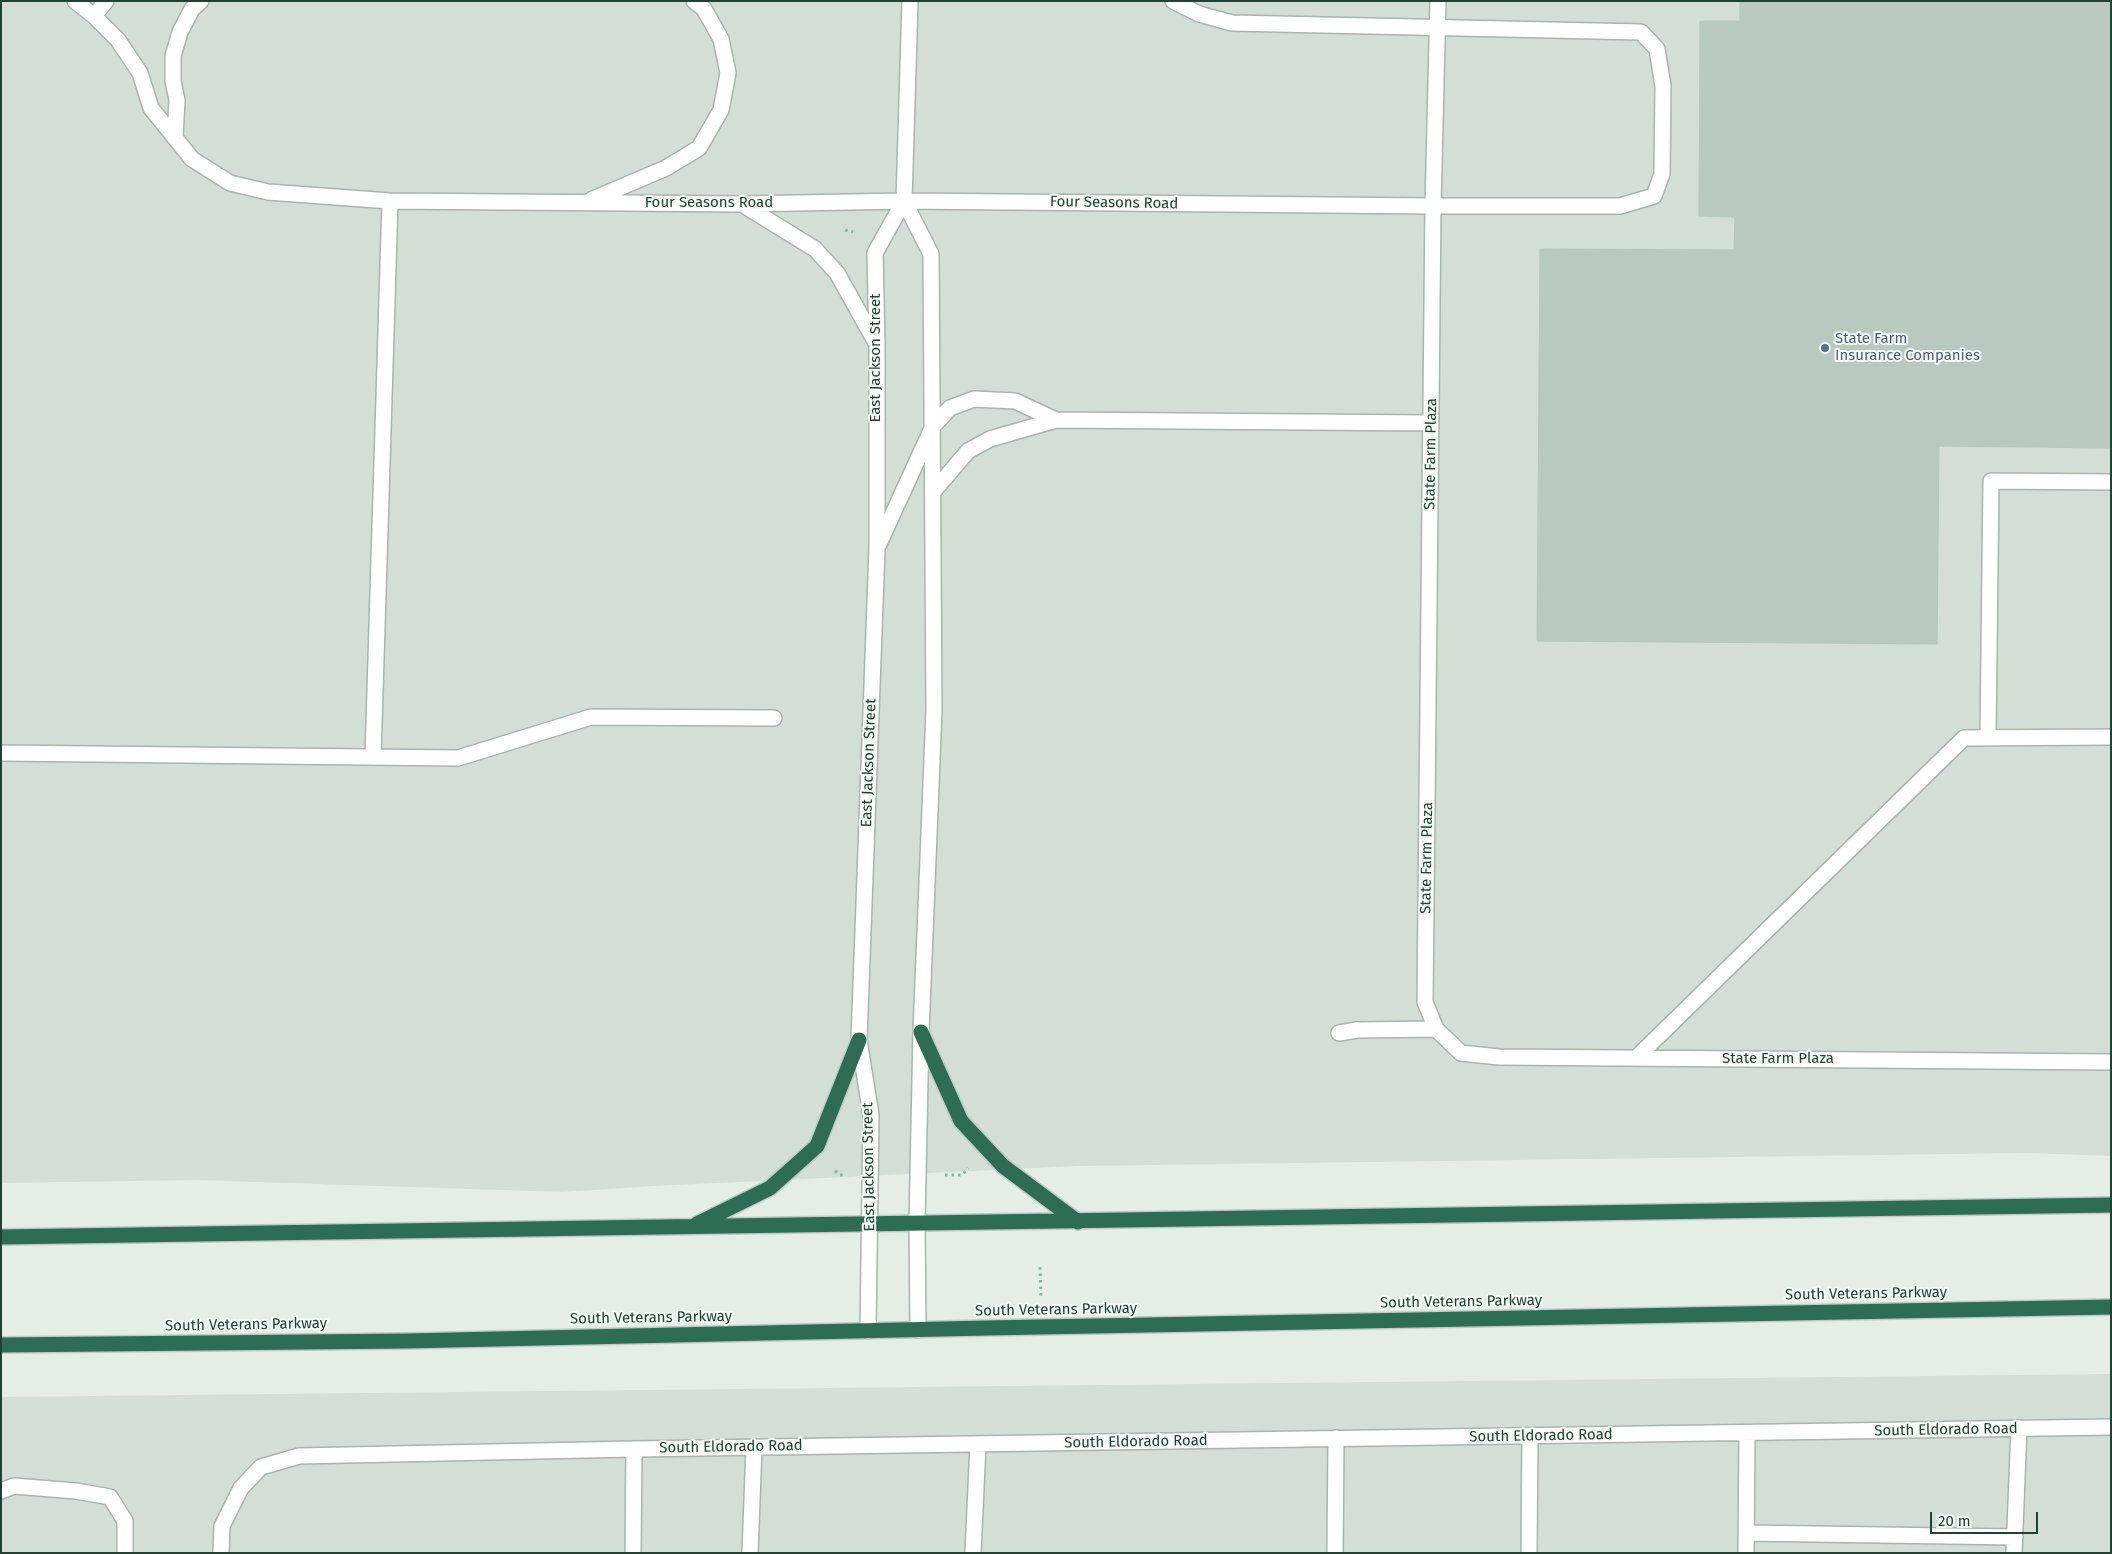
<!DOCTYPE html>
<style>
body{margin:0}
#map{position:relative;width:2112px;height:1554px;overflow:hidden;background:#e4eee7;font-family:"Fira Sans",sans-serif}
canvas{display:block}
.frame{position:absolute;inset:0;border:2px solid #224033;pointer-events:none}
.scale{position:absolute;left:1930px;top:1512px;width:108px;height:22px;box-sizing:border-box;border:2px solid #224033;border-top:0;padding-left:6px;font-size:15px;line-height:18px;white-space:nowrap;color:#224033;-webkit-text-stroke:4px #f4faf6;paint-order:stroke}
</style>
<div id="map">
<canvas width="2112" height="1554"></canvas>
<div class="frame"></div>
<div class="scale">20 m</div>
</div>
<script>
const ctx = document.querySelector('canvas').getContext('2d');
ctx.lineJoin = 'round';
function fill(path, color) {
  ctx.fillStyle = color;
  ctx.fill(path, 'evenodd');
}
function poly(rows) {
  const path = new Path2D();
  for (const r of rows) {
    path.moveTo(r[0], r[1]);
    for (let i = 2; i < r.length; i += 2) path.lineTo(r[i], r[i + 1]);
  }
  return path;
}
function trace(path, color, width, dash) {
  ctx.strokeStyle = color;
  ctx.lineWidth = width;
  ctx.lineCap = dash ? 'butt' : 'round';
  ctx.setLineDash(dash || []);
  ctx.stroke(path);
}
function drawText(font, color, halo, rows, align = 'center') {
  ctx.font = font + ' "Fira Sans",sans-serif';
  ctx.lineWidth = 4;
  ctx.setLineDash([]);
  ctx.textBaseline = 'middle';
  ctx.strokeStyle = halo;
  ctx.fillStyle = color;
  for (const [text, x, y, turn = 0] of rows) {
    ctx.save();
    ctx.translate(x, y);
    ctx.rotate((+turn || 0) * Math.PI / 180);
    ctx.textAlign = isNaN(turn) ? turn : align;
    if (halo) ctx.strokeText(text, 0, 0);
    ctx.fillText(text, 0, 0);
    ctx.restore();
  }
}
fill(poly([
 [1,1,2111,1,2111,1156,2026,1153,1078,1166,654,1186,562,1192,196,1180,1,1183],
 [2111,1374,2111,1553,1,1553,1,1397]
]), '#d2ded6');
const building = poly([
 [1740,1,2111,1,2111,448,1939,446,1937,644,1537,641,1540,249,1734,250,1735,217,1699,216,1700,21,1740,21,1740,1]
]);
fill(building, '#b9c9c0');
trace(building, '#b6c8bd', 1);
const minor = poly([
 [75,1,94,16,118,40,140,73,151,108,192,159,230,183,268,192,390,201,742,204,904,201,1433,206,1620,206,1654,196,1662,174,1663,86,1657,49,1641,32,1232,23,1199,14,1173,1],
 [1438,1,1433,206,1425,1002,1436,1029,1461,1053,1499,1057,2111,1062],
 [94,16,106,1],
 [175,137,177,100,173,81,173,56,180,32,192,9,201,1],
 [591,200,666,168,699,148,721,110,728,73,721,39,704,9,694,1],
 [904,201,931,254,934,710,921,1032,917,1223,918,1330],
 [742,204,815,249,837,273,875,341],
 [933,492,968,451,990,439,1056,420,1431,423],
 [879,544,933,426,950,408,974,399,1015,401,1056,420],
 [1988,737,1991,481,2111,482],
 [1,753,458,758,591,717,774,718],
 [373,757,390,201],
 [1339,1033,1357,1030,1436,1029],
 [1636,1058,1964,738,2111,737],
 [868,1331,871,1115,859,1040,877,549,877,344,875,253,904,201,910,1],
 [1,1491,14,1486,76,1491,110,1497,125,1521,125,1553],
 [1747,1533,2015,1537],
 [221,1553,222,1526,241,1488,261,1467,299,1456,634,1449,2111,1427],
 [633,1553,634,1449],
 [750,1553,754,1447],
 [973,1553,978,1444],
 [1335,1553,1336,1438],
 [1529,1553,1530,1436],
 [1746,1553,1747,1433],
 [2014,1553,2019,1428]
]);
const highway = poly([
 [921,1032,961,1121,1003,1166,1078,1222],
 [697,1224,770,1188,817,1146,859,1040],
 [1,1237,2111,1205],
 [1,1345,407,1341,987,1328,2111,1307]
]);
trace(minor, '#a6b6ad', 18);
trace(highway, '#c1cac6', 18);
trace(poly([
 [845,230,853,232],
 [835,1171,840,1175,844,1175],
 [945,1175,962,1175,968,1168],
 [1040,1267,1041,1297]
]), '#83b29b', 3, [2.5, 4]);
trace(minor, '#fff', 15);
trace(highway, '#2d6d55', 15);
for (const [x, y, r, color] of [
 [1825,348,5,"#5c6f8a"]
]) {
  const dot = new Path2D();
  dot.arc(x, y, r, 0, 2 * Math.PI);
  ctx.fillStyle = color;
  ctx.fill(dot);
  trace(dot, '#f4faf6', 2);
}
drawText('15px', '#224033', '#f4faf6', [
 ["Four Seasons Road",709,203],
 ["Four Seasons Road",1114,203,1],
 ["East Jackson Street",876,358,-90],
 ["State Farm Plaza",1431,454,-89],
 ["East Jackson Street",869,763,-88],
 ["State Farm Plaza",1427,858,-89],
 ["State Farm Plaza",1778,1059],
 ["East Jackson Street",869,1167,-91],
 ["South Veterans Parkway",1866,1294,-1],
 ["South Veterans Parkway",1461,1302,-1],
 ["South Veterans Parkway",1056,1310,-1],
 ["South Veterans Parkway",651,1318,-1],
 ["South Veterans Parkway",246,1325,-1],
 ["South Eldorado Road",1946,1430,-1],
 ["South Eldorado Road",1541,1436,-1],
 ["South Eldorado Road",1136,1442,-1],
 ["South Eldorado Road",731,1447,-1]
]);
drawText('15px', '#4e5e75', '#f4faf6', [
 ["State Farm",1835,339],
 ["Insurance Companies",1835,356]
], 'left');
</script>
